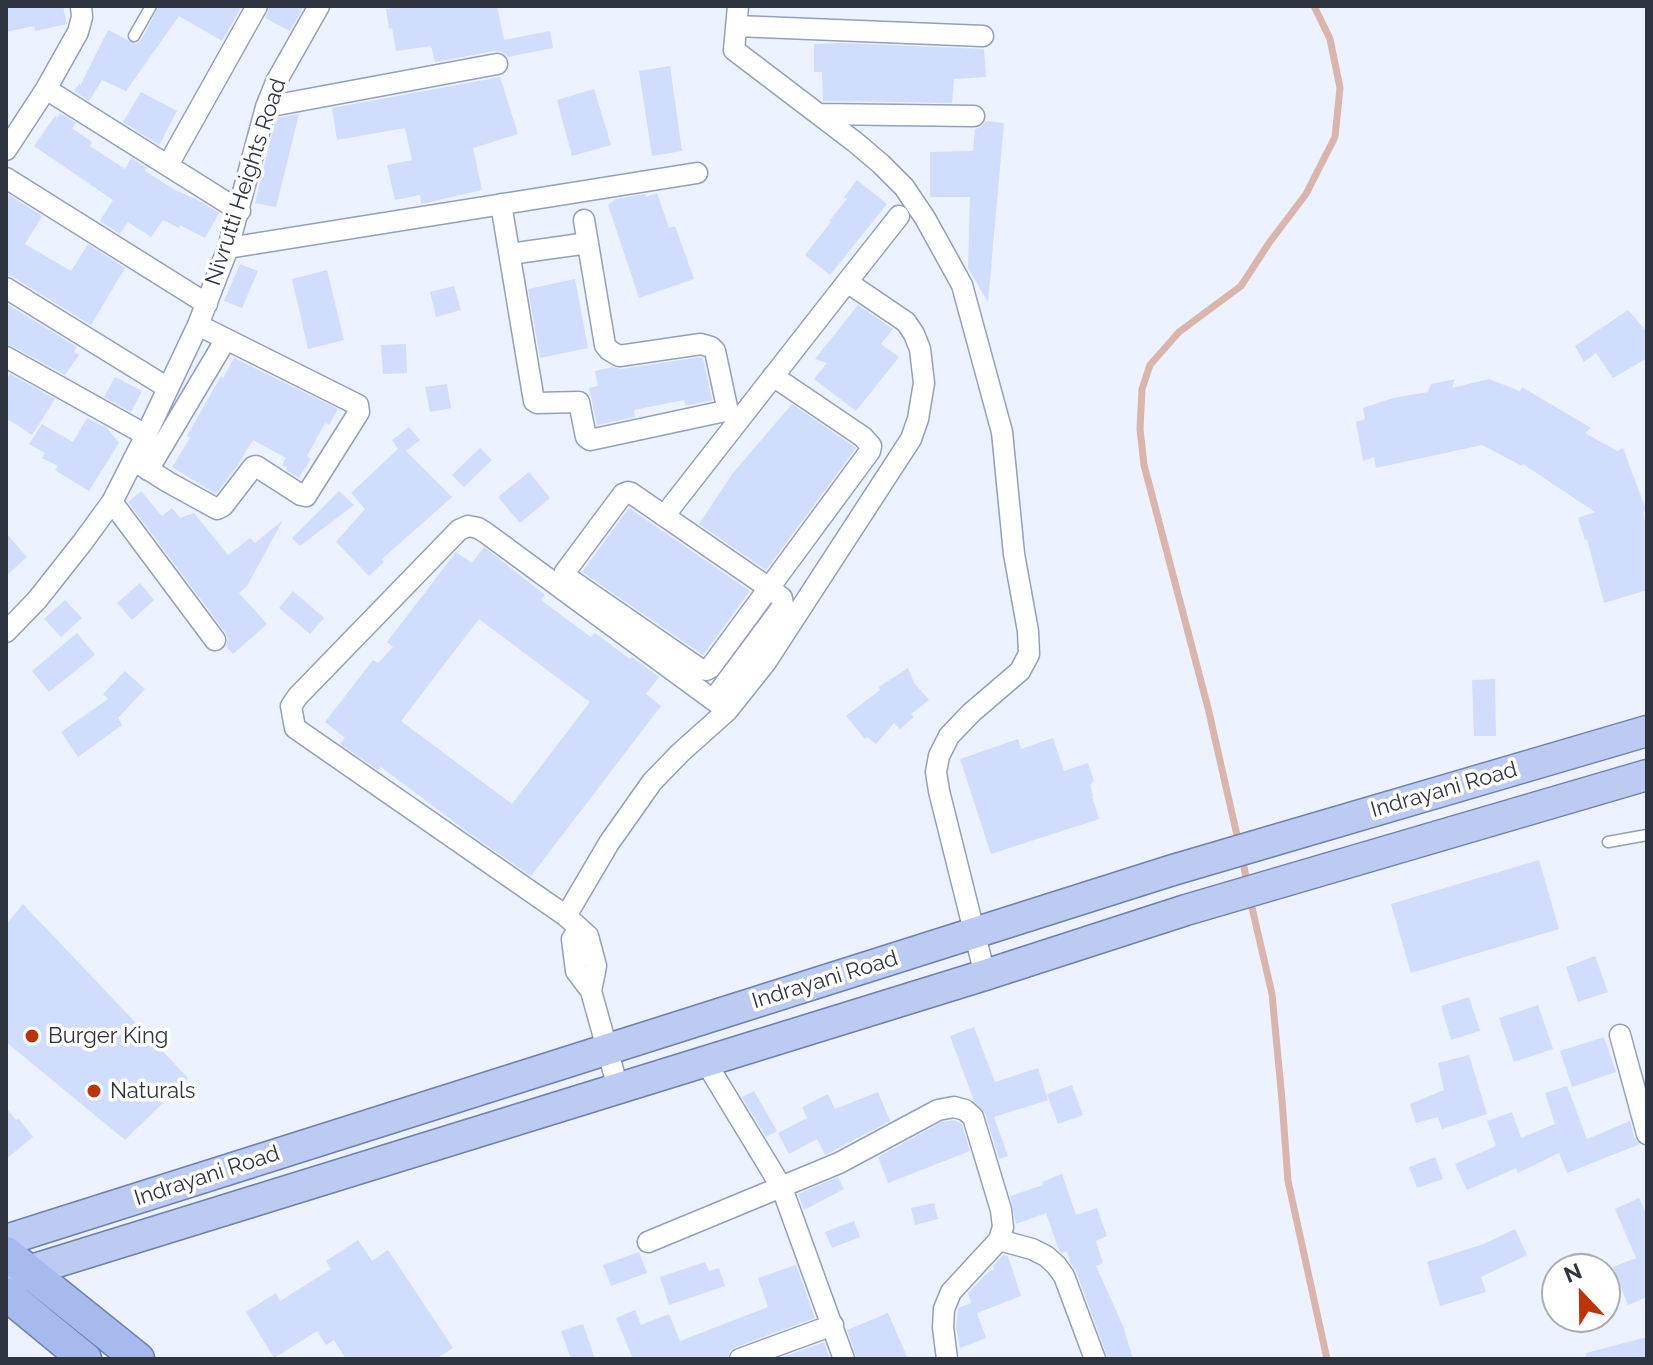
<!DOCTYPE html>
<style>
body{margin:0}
#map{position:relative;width:1653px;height:1365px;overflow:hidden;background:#ecf2ff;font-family:Raleway,sans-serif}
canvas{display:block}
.frame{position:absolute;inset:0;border:8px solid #2e3440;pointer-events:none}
.north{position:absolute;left:1541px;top:1253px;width:80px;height:80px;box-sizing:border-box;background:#fff;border:2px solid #abaeb3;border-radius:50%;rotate:338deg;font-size:22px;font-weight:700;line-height:32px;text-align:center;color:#2e3440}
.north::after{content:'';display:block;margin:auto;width:28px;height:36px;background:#be3409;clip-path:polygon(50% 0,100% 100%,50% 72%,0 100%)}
</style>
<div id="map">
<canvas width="1653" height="1365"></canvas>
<div class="frame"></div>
<div class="north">N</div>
</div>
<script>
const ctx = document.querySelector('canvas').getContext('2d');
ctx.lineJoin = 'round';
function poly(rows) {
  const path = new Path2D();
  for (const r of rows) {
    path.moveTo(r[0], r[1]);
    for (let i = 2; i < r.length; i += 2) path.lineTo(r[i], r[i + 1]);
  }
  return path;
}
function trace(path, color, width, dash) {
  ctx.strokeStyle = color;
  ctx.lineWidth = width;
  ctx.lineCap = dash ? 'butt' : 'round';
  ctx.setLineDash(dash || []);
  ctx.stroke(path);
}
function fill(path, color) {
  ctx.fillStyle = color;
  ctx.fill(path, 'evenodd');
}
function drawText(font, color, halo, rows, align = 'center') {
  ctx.font = font + ' Raleway,sans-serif';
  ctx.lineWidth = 7;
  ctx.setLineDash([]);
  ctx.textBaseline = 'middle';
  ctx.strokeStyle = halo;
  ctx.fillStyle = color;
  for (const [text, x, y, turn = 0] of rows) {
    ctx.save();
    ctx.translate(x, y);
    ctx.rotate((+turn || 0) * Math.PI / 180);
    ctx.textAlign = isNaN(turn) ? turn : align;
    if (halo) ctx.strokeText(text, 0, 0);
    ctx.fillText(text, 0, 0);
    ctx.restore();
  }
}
trace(poly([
 [1239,844,1208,708,1144,465,1140,429,1142,389,1150,365,1179,332,1241,286,1269,243,1306,194,1335,137,1340,88,1330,39,1314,6],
 [1242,856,1247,883],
 [1250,899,1272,994,1282,1100,1288,1181,1327,1359]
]), '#dab5ab', 7);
fill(poly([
 [6,6,63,6,67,24,35,31,34,26,6,32],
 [159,6,242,6,222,41,179,16,126,91,102,80,89,101,74,91,80,83,80,86,108,30,136,44,141,40],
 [270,6,304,6,290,31,265,18],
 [407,6,497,6,504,40,550,31,553,48,508,57,502,52,495,51,435,62,431,46,396,51,392,28,389,29,386,9],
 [841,43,984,49,986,77,954,79,952,103,823,101,822,72,814,72,814,44],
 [670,66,682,151,652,156,639,71],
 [500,77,518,134,473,148,482,190,421,204,420,195,395,200,387,165,412,160,405,128,337,140,332,108],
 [594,89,611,145,572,156,557,100],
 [141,92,177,111,159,145,123,122],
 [60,113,76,123,72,128,92,142,90,146,125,169,131,158,147,168,145,171,175,190,198,200,219,213,205,238,180,225,179,228,163,220,151,237,128,222,120,234,100,221,113,200,34,146,55,116,57,118],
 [299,114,276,207,255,203,276,118],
 [986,121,1004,123,988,302,968,268,970,197,930,197,930,152,973,151,975,129,981,127],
 [857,180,887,204,830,275,805,255,831,222,829,221,847,199,844,197],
 [6,193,42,216,25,244,71,271,88,244,125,268,91,325,13,277,6,275],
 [657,193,669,228,675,226,694,279,639,298,608,205,616,199,645,194,646,197],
 [240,264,258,271,242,308,224,301],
 [327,270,344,340,308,349,292,279],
 [575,279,588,348,540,358,528,289],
 [454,286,461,310,436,317,430,292],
 [7,304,77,347,74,352,79,355,65,375,12,346,6,344],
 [858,305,893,329,881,344,899,357,856,411,814,379,827,363,815,359],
 [1628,310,1647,332,1647,358,1613,378,1596,353,1584,362,1575,346],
 [406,344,407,373,383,374,381,345],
 [700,357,703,358,712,400,686,406,684,400,634,410,635,417,597,425,589,388,598,386,595,371,612,367,621,369],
 [234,358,338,409,329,425,325,423,307,456,311,459,299,478,286,470,287,467,282,465,286,458,253,440,235,469,216,494,172,467,190,438,187,436,221,376,223,378],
 [10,374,55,399,32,435,6,418,6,379],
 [115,377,142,391,131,412,104,397],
 [1455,379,1452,388,1489,379,1520,391,1522,387,1591,428,1585,433,1617,451,1623,448,1646,510,1643,512,1647,530,1647,590,1604,603,1587,539,1585,540,1578,518,1595,512,1523,464,1522,466,1482,445,1376,468,1374,457,1363,461,1356,422,1365,419,1363,408,1393,398,1428,392,1431,384],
 [447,384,451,408,430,412,425,387],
 [792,404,856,448,766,570,699,524,733,473],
 [87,418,107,428,119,443,89,491,55,470,58,466,42,458,45,453,29,444,42,424,73,442],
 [409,427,420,440,406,451,452,497,382,559,384,562,369,576,336,542,365,509,351,493,398,449,392,440],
 [480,448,492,460,464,487,452,475],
 [529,472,550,498,520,523,498,497],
 [141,491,162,516,172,508,180,518,194,513,228,555,250,538,255,543,283,520,247,586,239,593,267,624,233,654,226,646,228,639,225,632,128,502],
 [339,491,354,505,300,546,292,538],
 [629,508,750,591,703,655,582,572],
 [6,533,27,557,6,576],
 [484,547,545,595,541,600,573,624,591,637,595,633,630,659,632,657,659,677,646,694,661,706,531,876,473,836,381,767,378,770,340,744,345,738,325,722,373,660,378,663,393,647,387,642,456,552,472,563],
 [479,619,590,702,512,804,401,721],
 [140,583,154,600,132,620,117,603],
 [293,591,324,618,310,634,279,608],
 [65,600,82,618,61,637,44,619],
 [77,633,95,655,49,692,32,671],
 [908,668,914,683,929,700,911,714,914,717,900,729,894,723,876,744,867,737,865,739,846,716,880,690,879,687],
 [125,671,145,689,118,718,122,725,78,757,61,732,108,699,103,694],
 [1495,679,1496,736,1474,736,1472,680],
 [1053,738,1064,771,1088,763,1094,781,1090,785,1093,795,1092,796,1099,819,991,854,960,759,1018,739,1021,749],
 [1539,860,1559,929,1411,973,1391,904],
 [23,904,188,1078,125,1140,6,1042,6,925],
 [1595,956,1608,992,1578,1002,1566,967],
 [1469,997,1480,1031,1451,1040,1441,1006],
 [1538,1005,1553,1049,1514,1062,1499,1018],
 [974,1027,995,1082,1038,1068,1048,1100,994,1117,1008,1156,999,1159,985,1113,974,1101,950,1036],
 [1604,1037,1616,1072,1572,1087,1560,1051],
 [1469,1055,1487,1114,1442,1129,1438,1117,1416,1123,1410,1104,1444,1090,1438,1063],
 [1072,1085,1083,1115,1058,1124,1047,1094],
 [1567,1086,1587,1139,1630,1121,1634,1137,1640,1144,1567,1173,1559,1153,1518,1173,1516,1168,1467,1190,1455,1164,1496,1146,1487,1121,1512,1112,1521,1138,1555,1124,1545,1093],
 [754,1091,777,1131,766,1137,742,1097],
 [878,1092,890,1121,825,1155,817,1139,789,1154,778,1133,807,1118,802,1107,828,1094,835,1109],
 [6,1108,16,1120,19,1119,33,1137,6,1159],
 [953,1120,962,1124,970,1151,888,1183,878,1157,942,1122],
 [1435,1157,1443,1179,1417,1188,1409,1167],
 [1062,1174,1076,1215,1097,1208,1107,1236,1096,1241,1103,1263,1096,1266,1123,1326,1133,1359,1108,1359,1076,1271,1070,1262,1067,1251,1062,1253,1059,1250,1046,1213,1016,1224,1010,1196,1043,1185,1042,1182],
 [838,1177,844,1189,804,1210,798,1194],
 [1639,1198,1647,1215,1647,1297,1628,1305,1613,1267,1636,1258,1615,1209],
 [934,1203,938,1219,915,1225,911,1208],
 [854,1221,860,1237,832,1248,825,1232],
 [1515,1229,1527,1255,1481,1277,1486,1292,1440,1306,1427,1262,1484,1244],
 [358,1240,372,1261,388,1250,453,1348,436,1359,346,1359,334,1340,326,1345,317,1331,274,1358,246,1312,276,1293,280,1301,331,1269,326,1261],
 [639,1252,647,1273,611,1286,603,1265],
 [1003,1255,1008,1256,1021,1296,977,1313,986,1338,960,1348,956,1327,958,1308,971,1303,968,1293,987,1273,994,1270,993,1266],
 [705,1262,709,1271,719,1268,725,1286,669,1305,660,1277],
 [796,1265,815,1318,736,1347,730,1351,727,1359,633,1359,616,1318,635,1310,641,1325,669,1314,680,1341,768,1307,758,1278],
 [888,1313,908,1359,857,1359,847,1330],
 [583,1324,595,1359,571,1359,561,1331],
 [1647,1337,1647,1359,1586,1359,1586,1353],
 [824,1342,830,1359,778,1359]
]), '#d0ddfd');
const service = poly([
 [134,36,151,6],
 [1608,842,1647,835]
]);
const minor = poly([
 [738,6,734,50,855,142,881,164,904,187,925,218,962,285,1002,432,1014,554,1028,631,1029,654,1020,671,971,713,949,736,939,756,936,772,939,791,985,975],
 [736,26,983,36],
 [46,89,240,211],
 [266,107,497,64],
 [818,114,974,116],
 [6,150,46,89,78,32,82,17,81,6],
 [168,165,257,6],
 [6,178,207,304],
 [501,204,534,401,537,403,579,402,586,437,590,440,725,411,727,407,715,351,711,347,701,344,619,356,609,350,605,345,584,220],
 [228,248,697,173],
 [510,254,588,243],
 [6,288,168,388],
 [6,357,146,435],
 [133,460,168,482,217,509,223,506,253,467,256,466,301,495,306,496,359,412,358,405,198,325],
 [148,470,226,339],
 [112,502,215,640],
 [664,516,847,282],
 [6,632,37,600,82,543,112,502,146,435,198,325,228,248,266,107,276,82,319,6],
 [713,700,783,606,782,598,777,594,769,588,631,493,628,492,623,494,565,572,568,578,700,669,706,670,710,668,769,588,870,451,871,446,863,437,773,376],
 [566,916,295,728,291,706,298,696,459,530,468,526,478,528,486,533,724,708],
 [579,929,572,939,576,971,591,991,618,1088],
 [591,991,596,966,588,936,566,916,609,843,652,782,680,753,727,711,766,662,911,439,918,419,924,383,920,349,914,334,906,322,847,282,899,216],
 [1620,1035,1647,1134],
 [705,1061,782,1188,844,1359],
 [999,1240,1032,1249,1046,1256,1056,1265,1064,1276,1095,1359],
 [648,1242,839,1163,938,1110,954,1107,965,1110,973,1117,1001,1210,1003,1227,999,1240,951,1292,944,1309,943,1327,947,1359],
 [740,1359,833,1325]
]);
const primary = poly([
 [6,1240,1173,870,1647,731],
 [10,1281,28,1271,985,975,1186,910,1647,775]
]);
const trunk = poly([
 [6,1253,138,1359],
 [6,1294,85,1359]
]);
trace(service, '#929fbd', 13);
trace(minor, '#929fbd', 23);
trace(primary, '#6d80ae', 33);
trace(trunk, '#6d80ae', 35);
trace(service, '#fff', 10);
trace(minor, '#fff', 20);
trace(primary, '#bccbf2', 30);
trace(trunk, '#a6baee', 32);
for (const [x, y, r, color] of [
 [32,1036,8,"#be3409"],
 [94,1091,8,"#be3409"]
]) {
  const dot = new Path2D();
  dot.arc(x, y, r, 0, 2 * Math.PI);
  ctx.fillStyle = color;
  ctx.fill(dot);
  trace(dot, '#fff', 3);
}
drawText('22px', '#2e3440', '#fff', [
 ["Nivrutti Heights Road",246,182,-72],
 ["Indrayani Road",1444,790,-16],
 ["Indrayani Road",825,980,-17],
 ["Indrayani Road",207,1176,-18]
]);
drawText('22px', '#2e3440', '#fff', [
 ["Burger King",48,1036],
 ["Naturals",110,1091]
], 'left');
</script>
